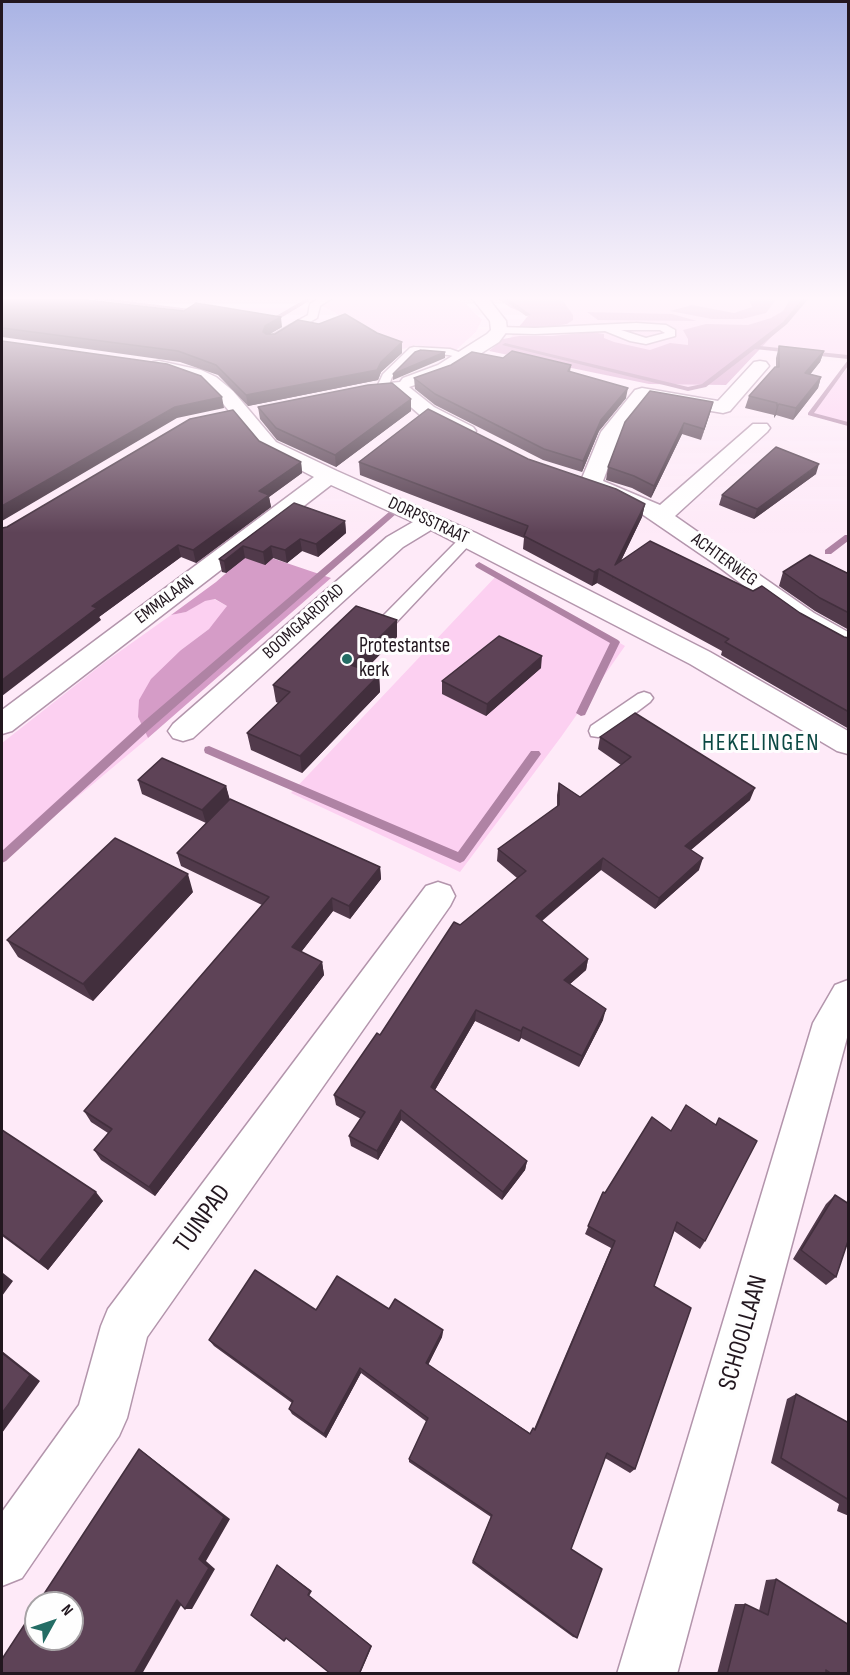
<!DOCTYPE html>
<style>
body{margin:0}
#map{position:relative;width:850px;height:1675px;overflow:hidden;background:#feeaf8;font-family:"Sofia Sans Condensed",sans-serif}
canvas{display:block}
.frame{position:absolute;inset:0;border:3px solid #22171f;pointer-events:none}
.north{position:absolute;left:24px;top:1591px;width:60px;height:60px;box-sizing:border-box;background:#fefefe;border:2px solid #a6a2a5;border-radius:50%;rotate:50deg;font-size:16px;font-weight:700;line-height:24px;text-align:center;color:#22171f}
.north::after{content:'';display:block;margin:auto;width:21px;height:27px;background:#246d65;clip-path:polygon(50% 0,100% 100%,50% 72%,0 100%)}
</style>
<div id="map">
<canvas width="850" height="1675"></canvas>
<div class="frame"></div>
<div class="north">N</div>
</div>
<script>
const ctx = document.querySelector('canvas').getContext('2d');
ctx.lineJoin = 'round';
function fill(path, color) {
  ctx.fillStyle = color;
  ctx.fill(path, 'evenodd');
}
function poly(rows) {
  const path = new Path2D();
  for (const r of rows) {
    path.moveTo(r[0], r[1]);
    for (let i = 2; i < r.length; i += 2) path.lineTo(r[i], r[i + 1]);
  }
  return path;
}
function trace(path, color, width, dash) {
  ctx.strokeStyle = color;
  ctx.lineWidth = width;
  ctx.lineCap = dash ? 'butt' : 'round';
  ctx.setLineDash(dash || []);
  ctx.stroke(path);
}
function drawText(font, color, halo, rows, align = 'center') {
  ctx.font = font + ' "Sofia Sans Condensed",sans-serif';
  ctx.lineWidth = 6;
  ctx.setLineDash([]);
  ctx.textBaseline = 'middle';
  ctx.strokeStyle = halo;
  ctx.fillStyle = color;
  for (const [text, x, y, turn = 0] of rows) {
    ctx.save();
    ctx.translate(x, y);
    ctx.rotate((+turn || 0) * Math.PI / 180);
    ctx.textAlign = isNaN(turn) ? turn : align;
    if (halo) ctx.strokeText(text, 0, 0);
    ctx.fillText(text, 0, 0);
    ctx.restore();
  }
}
fill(poly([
 [331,298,454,298,466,304,482,320,476,332,456,350,416,345,403,349,320,305],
 [504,298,848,298,848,358,758,349,754,347,704,386,688,389,505,345,528,315],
 [848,368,848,425,812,416,811,411],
 [499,573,625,646,561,737,460,872,291,793],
 [214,599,227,606,224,613,209,629,181,650,138,717,148,738,2,860,2,743,105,662,171,615,186,612,204,601]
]), '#fcd0f1');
fill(poly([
 [497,298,561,298,573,315,573,320,567,324,549,327,518,328,529,315,511,308],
 [748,298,777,298,766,313,742,319,712,319,670,311,692,305,734,313,752,307],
 [791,298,808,298,726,385,649,384,489,351,503,339,519,336,552,336,591,332,604,334,604,338,614,342,650,350,670,343,688,345,688,339,683,330,706,324,748,325,771,318,783,311],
 [587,312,672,314,697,321,598,320],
 [251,551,331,578,148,738,138,717,139,700,151,679,181,650,209,629,227,606,215,599,205,601,186,612,171,615,216,582]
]), '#d59cc7');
fill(poly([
 [83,298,103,298,206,311,203,313,83,298],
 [307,298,314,298,274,322,262,320,271,319,307,298],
 [501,298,508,298,531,315,526,316,501,298],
 [803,298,809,298,787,324,760,346,848,355,848,359,755,349,706,387,688,391,502,345,505,343,688,387,702,384,783,322,803,298],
 [848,360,848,366,814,413,848,422,848,426,808,415,808,413,848,360],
 [389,512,396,514,150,729,6,861,2,863,2,851,142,723,389,512],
 [845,535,848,535,848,541,831,554,825,554,825,550,845,535],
 [479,562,618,640,620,642,585,715,581,716,576,713,610,643,476,567,475,565,479,562],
 [209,746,458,852,531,751,539,751,541,754,464,861,460,863,205,753,204,750,205,747,209,746]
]), '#af83a4');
const service = poly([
 [319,298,332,298,320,306,317,318,282,338,274,338,274,334,308,315,310,304,319,298],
 [636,323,666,325,675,330,675,336,646,344,630,341,605,331,535,334,499,333,494,330,499,327,535,328,636,323],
 [621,330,660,330,665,333,646,338,621,330],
 [414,347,450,349,470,356,464,359,449,355,417,353,392,377,387,390,379,390,377,387,383,374,410,348,414,347],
 [468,534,473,535,475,538,473,541,391,628,379,628,377,624,379,620,463,535,468,534],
 [644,692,650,694,653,698,650,702,605,736,598,737,591,736,589,731,591,726,638,694,644,692]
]);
const minor = poly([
 [472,298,488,298,506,321,507,330,505,334,499,342,450,373,409,387,434,407,473,427,476,431,473,435,466,437,420,415,388,387,390,383,400,382,403,378,438,365,487,334,491,330,490,321,472,298],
 [159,361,201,370,216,377,233,391,276,442,337,471,476,533,710,652,848,731,848,754,837,751,690,664,431,530,403,547,193,738,183,741,173,738,168,731,173,724,387,537,413,522,331,485,12,731,2,734,2,710,314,477,262,450,219,399,204,385,189,378,153,370,150,366,153,362,159,361],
 [760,361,766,362,769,366,730,411,723,413,647,400,621,433,603,481,660,505,753,424,767,424,770,428,767,432,675,516,814,613,848,632,848,651,839,649,796,625,715,564,639,512,593,489,583,488,580,483,601,432,635,390,642,388,718,401,754,362,760,361],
 [438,882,450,886,455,896,450,906,147,1337,127,1418,119,1436,22,1578,2,1586,2,1512,79,1405,101,1326,108,1309,426,886,438,882],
 [848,980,848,1034,677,1674,617,1674,813,1023,835,985,848,980]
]);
trace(service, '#b395ac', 3);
trace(minor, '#b395ac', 3);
fill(service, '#fff');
fill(minor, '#fff');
fill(poly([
 [2,298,83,298,83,300,282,327,270,334,275,334,319,324,377,333,402,342,402,353,381,372,378,380,248,406,218,375,180,362,2,337],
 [779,346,824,351,820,362,810,374,821,377,818,388,793,420,776,415,774,418,774,415,745,408,749,396,776,367,776,358],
 [503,358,571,365,570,372,626,398,599,431,582,472,543,460,435,405,415,389,414,378],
 [713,402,701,440,682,434,651,498,632,488,606,480,608,467],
 [258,407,411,411,336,467,277,440,260,419],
 [259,441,301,462,302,473,269,497,271,507,196,563,181,557,99,617,101,620,7,527],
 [528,459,645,504,642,517,621,561,800,613,844,637,849,638,849,729,721,655,722,651,597,583,592,586,523,549,524,538,360,475,359,462],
 [816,474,754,519,719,505,722,495],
 [294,503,345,521,346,533,318,557,302,551,287,563,273,558,265,565,245,558,226,573,222,572,219,559],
 [783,572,849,574,849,630,815,611,779,586],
 [397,637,365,670,379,675,380,692,302,773,251,750,247,733,278,703,276,702,273,685],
 [541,668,486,716,442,694,442,681],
 [600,737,750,800,691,850,699,870,655,909,601,870,542,921,588,959,586,970,570,984,603,1020,579,1067,521,1038,519,1042,475,1021,435,1090,527,1161,525,1170,502,1200,401,1120,378,1160,351,1146,349,1136,361,1119,336,1105,334,1095,380,1035,460,925,517,878,497,861,498,849,557,807,557,795,559,783,580,797,621,765,598,749],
 [138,780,226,786,229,799,380,867,381,879,350,919,333,911,301,952,322,962,324,975,155,1196,101,1160,94,1150,108,1133,91,1122,84,1111,262,905,181,866,177,853,206,823,142,794],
 [193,892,93,1001,18,957,7,940],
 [652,1117,705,1241,700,1249,674,1231,654,1286,635,1469,630,1473,605,1458,571,1549,577,1638,573,1637,472,1563,491,1517,409,1462,409,1459,427,1422,361,1373,326,1438,292,1414,289,1409,292,1403,214,1346,209,1340,316,1310,389,1309,443,1330,442,1337,428,1365,530,1433,533,1428,534,1429,611,1248,585,1234,603,1192,605,1193],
 [2,1130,103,1201,48,1270,2,1236],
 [835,1195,836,1277,826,1285,793,1259,826,1204],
 [796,1394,849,1423,849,1516,837,1511,839,1504,771,1463,787,1399],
 [776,1579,849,1674,717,1674,735,1604,745,1604,759,1611,766,1580]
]), '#513a4b');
fill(poly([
 [281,317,282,327,266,336,263,332,265,326],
 [402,342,402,353,381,372,378,380,248,406,246,395,381,362],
 [824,351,820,362,802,385,805,373],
 [445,352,445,358,393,380,393,374],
 [821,377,818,388,793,420,796,408],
 [628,388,626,398,599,431,582,472,583,461,601,420],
 [222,397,224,408,177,418,2,521,2,506,175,407],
 [411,399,411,411,336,467,335,455],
 [713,402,710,413,701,440,704,429],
 [779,404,776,415,774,418,777,406],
 [684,423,682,434,651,498,654,486],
 [301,462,302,473,269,497,271,507,196,563,193,550,259,491],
 [819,464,816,474,754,519,757,509],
 [645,504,642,517,612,579,615,565],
 [345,521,346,533,318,557,316,544],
 [300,539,302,551,287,563,285,550],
 [178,545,181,557,99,617,101,620,2,696,2,680,92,606],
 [243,546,245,558,226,573,224,561],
 [271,546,273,558,265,565,263,552],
 [599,569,597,583,592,586,594,572],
 [397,620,397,637,353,682,351,665],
 [542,656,541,668,486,716,487,704],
 [379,675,380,692,302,773,300,756],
 [226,786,230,800,206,823,202,810],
 [755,788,750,800,681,858,685,846],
 [603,858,601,870,534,927,536,916],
 [703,858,699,870,655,909,659,898],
 [380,867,381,879,350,919,349,906],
 [188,874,193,892,93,1001,83,984],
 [332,898,333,911,295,960,292,947],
 [588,959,586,970,562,991,564,980],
 [322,962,324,975,155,1196,149,1187],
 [606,1009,603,1020,579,1067,582,1056],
 [476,1010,475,1021,431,1097,431,1087],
 [523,1027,521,1038,519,1042,521,1031],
 [401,1110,401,1120,378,1160,377,1151],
 [527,1161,525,1170,502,1200,503,1192],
 [96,1192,103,1201,48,1270,39,1262],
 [3,1273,13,1281,2,1296,2,1274],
 [443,1330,442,1337,426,1369,426,1363],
 [2,1351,40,1381,2,1433],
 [360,1368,361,1373,326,1438,324,1434],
 [139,1449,146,1454,230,1519,206,1561,215,1569,192,1609,185,1609,199,1559],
 [277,1565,312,1591,309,1596,372,1646,360,1674,308,1595],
 [177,1600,184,1600,142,1674,134,1674]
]), '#422f3d');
const building = poly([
 [2,298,80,298,78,299,184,311,196,303,281,317,265,326,263,332,266,334,275,334,298,320,319,324,345,314,377,333,402,342,381,362,377,370,246,395,216,365,178,351,2,328,2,298],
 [2,341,167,364,201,376,222,397,175,407,2,506,2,341],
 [779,346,824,351,805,373,821,377,796,408,779,404,777,406,777,403,749,396,775,367,779,367,779,346],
 [421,350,445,352,393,374,415,352,421,350],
 [512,351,571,365,568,371,628,388,601,420,583,461,544,449,435,394,414,378,451,365,472,352,503,358,512,351],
 [392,383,411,399,335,455,276,428,258,407,368,385,392,383],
 [650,391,713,402,704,429,684,423,654,486,634,476,608,467,625,422,650,391],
 [428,409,528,459,616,489,645,504,615,565,650,541,753,591,762,586,800,613,844,637,849,638,849,712,725,642,729,639,599,569,594,572,524,536,528,526,359,462,428,409],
 [233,410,259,441,301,462,259,491,269,495,193,550,178,545,92,606,97,608,2,680,2,528,7,527,190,419,233,410],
 [776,447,819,464,757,509,722,495,776,447],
 [294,503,345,521,316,544,300,539,285,550,271,546,263,552,243,546,224,561,219,559,294,503],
 [810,555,849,574,849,613,820,598,783,572,810,555],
 [356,606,397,620,351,665,379,675,300,756,247,733,290,692,273,685,356,606],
 [499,636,542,656,487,704,442,681,499,636],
 [635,713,755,788,685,846,703,858,659,898,603,858,536,916,588,959,564,980,606,1009,582,1056,523,1027,521,1031,476,1010,431,1087,527,1161,503,1192,401,1110,377,1151,349,1136,365,1112,334,1095,377,1033,380,1035,454,922,460,925,526,871,498,849,559,805,559,783,580,797,631,757,600,737,635,713],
 [162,758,226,786,202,810,138,780,162,758],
 [230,799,380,867,349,906,332,898,292,947,322,962,149,1187,94,1150,112,1129,84,1111,269,897,177,853,230,799],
 [115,838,188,874,83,984,7,940,115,838],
 [686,1105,716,1125,719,1118,757,1141,705,1241,677,1222,654,1286,691,1308,635,1469,607,1453,571,1549,602,1569,577,1638,473,1561,492,1515,409,1459,428,1418,360,1368,324,1434,289,1409,293,1401,209,1340,255,1270,316,1310,337,1276,389,1309,395,1299,443,1330,426,1363,530,1434,533,1428,535,1430,615,1241,588,1226,603,1192,605,1193,652,1117,671,1131,686,1105],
 [2,1130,96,1192,39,1262,2,1234,2,1130],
 [835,1195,849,1204,849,1238,836,1277,801,1250,835,1195],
 [2,1353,30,1375,2,1413,2,1353],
 [796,1394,849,1423,849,1500,781,1458,796,1394],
 [139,1449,224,1517,199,1559,209,1568,185,1609,177,1600,134,1674,2,1674,2,1659,36,1607,36,1639,72,1639,72,1603,38,1603,139,1449],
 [277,1565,310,1591,308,1595,371,1646,359,1674,331,1674,286,1638,284,1641,251,1615,277,1565],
 [776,1579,849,1625,849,1674,832,1674,826,1670,826,1674,727,1674,745,1604,768,1615,776,1579]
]);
fill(building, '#5e4357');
trace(building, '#422f3d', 1.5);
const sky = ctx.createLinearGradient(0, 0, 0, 533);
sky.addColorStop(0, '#a9b3e4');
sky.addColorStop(0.56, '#fff6fc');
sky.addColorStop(1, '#fff6fc00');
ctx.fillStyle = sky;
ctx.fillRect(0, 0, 850, 533);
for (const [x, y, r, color] of [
 [347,659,6,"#246d65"]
]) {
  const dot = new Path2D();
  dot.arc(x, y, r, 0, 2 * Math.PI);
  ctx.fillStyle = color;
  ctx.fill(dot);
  trace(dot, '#fefefe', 2);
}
drawText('18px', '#22171f', '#fefefe', [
 ["DORPSSTRAAT",428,521,25],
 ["ACHTERWEG",724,560,36],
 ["EMMALAAN",165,600,-37],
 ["BOOMGAARDPAD",304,622,-42]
]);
drawText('21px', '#22171f', '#fefefe', [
 ["Protestantse",359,647],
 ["kerk",359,671]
], 'left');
ctx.letterSpacing = '1.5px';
drawText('24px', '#0b4944', '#fefefe', [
 ["HEKELINGEN",761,744]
]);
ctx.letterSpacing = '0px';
drawText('26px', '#22171f', '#fefefe', [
 ["TUINPAD",203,1219,-54],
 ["SCHOOLLAAN",744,1333,-74]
]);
</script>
